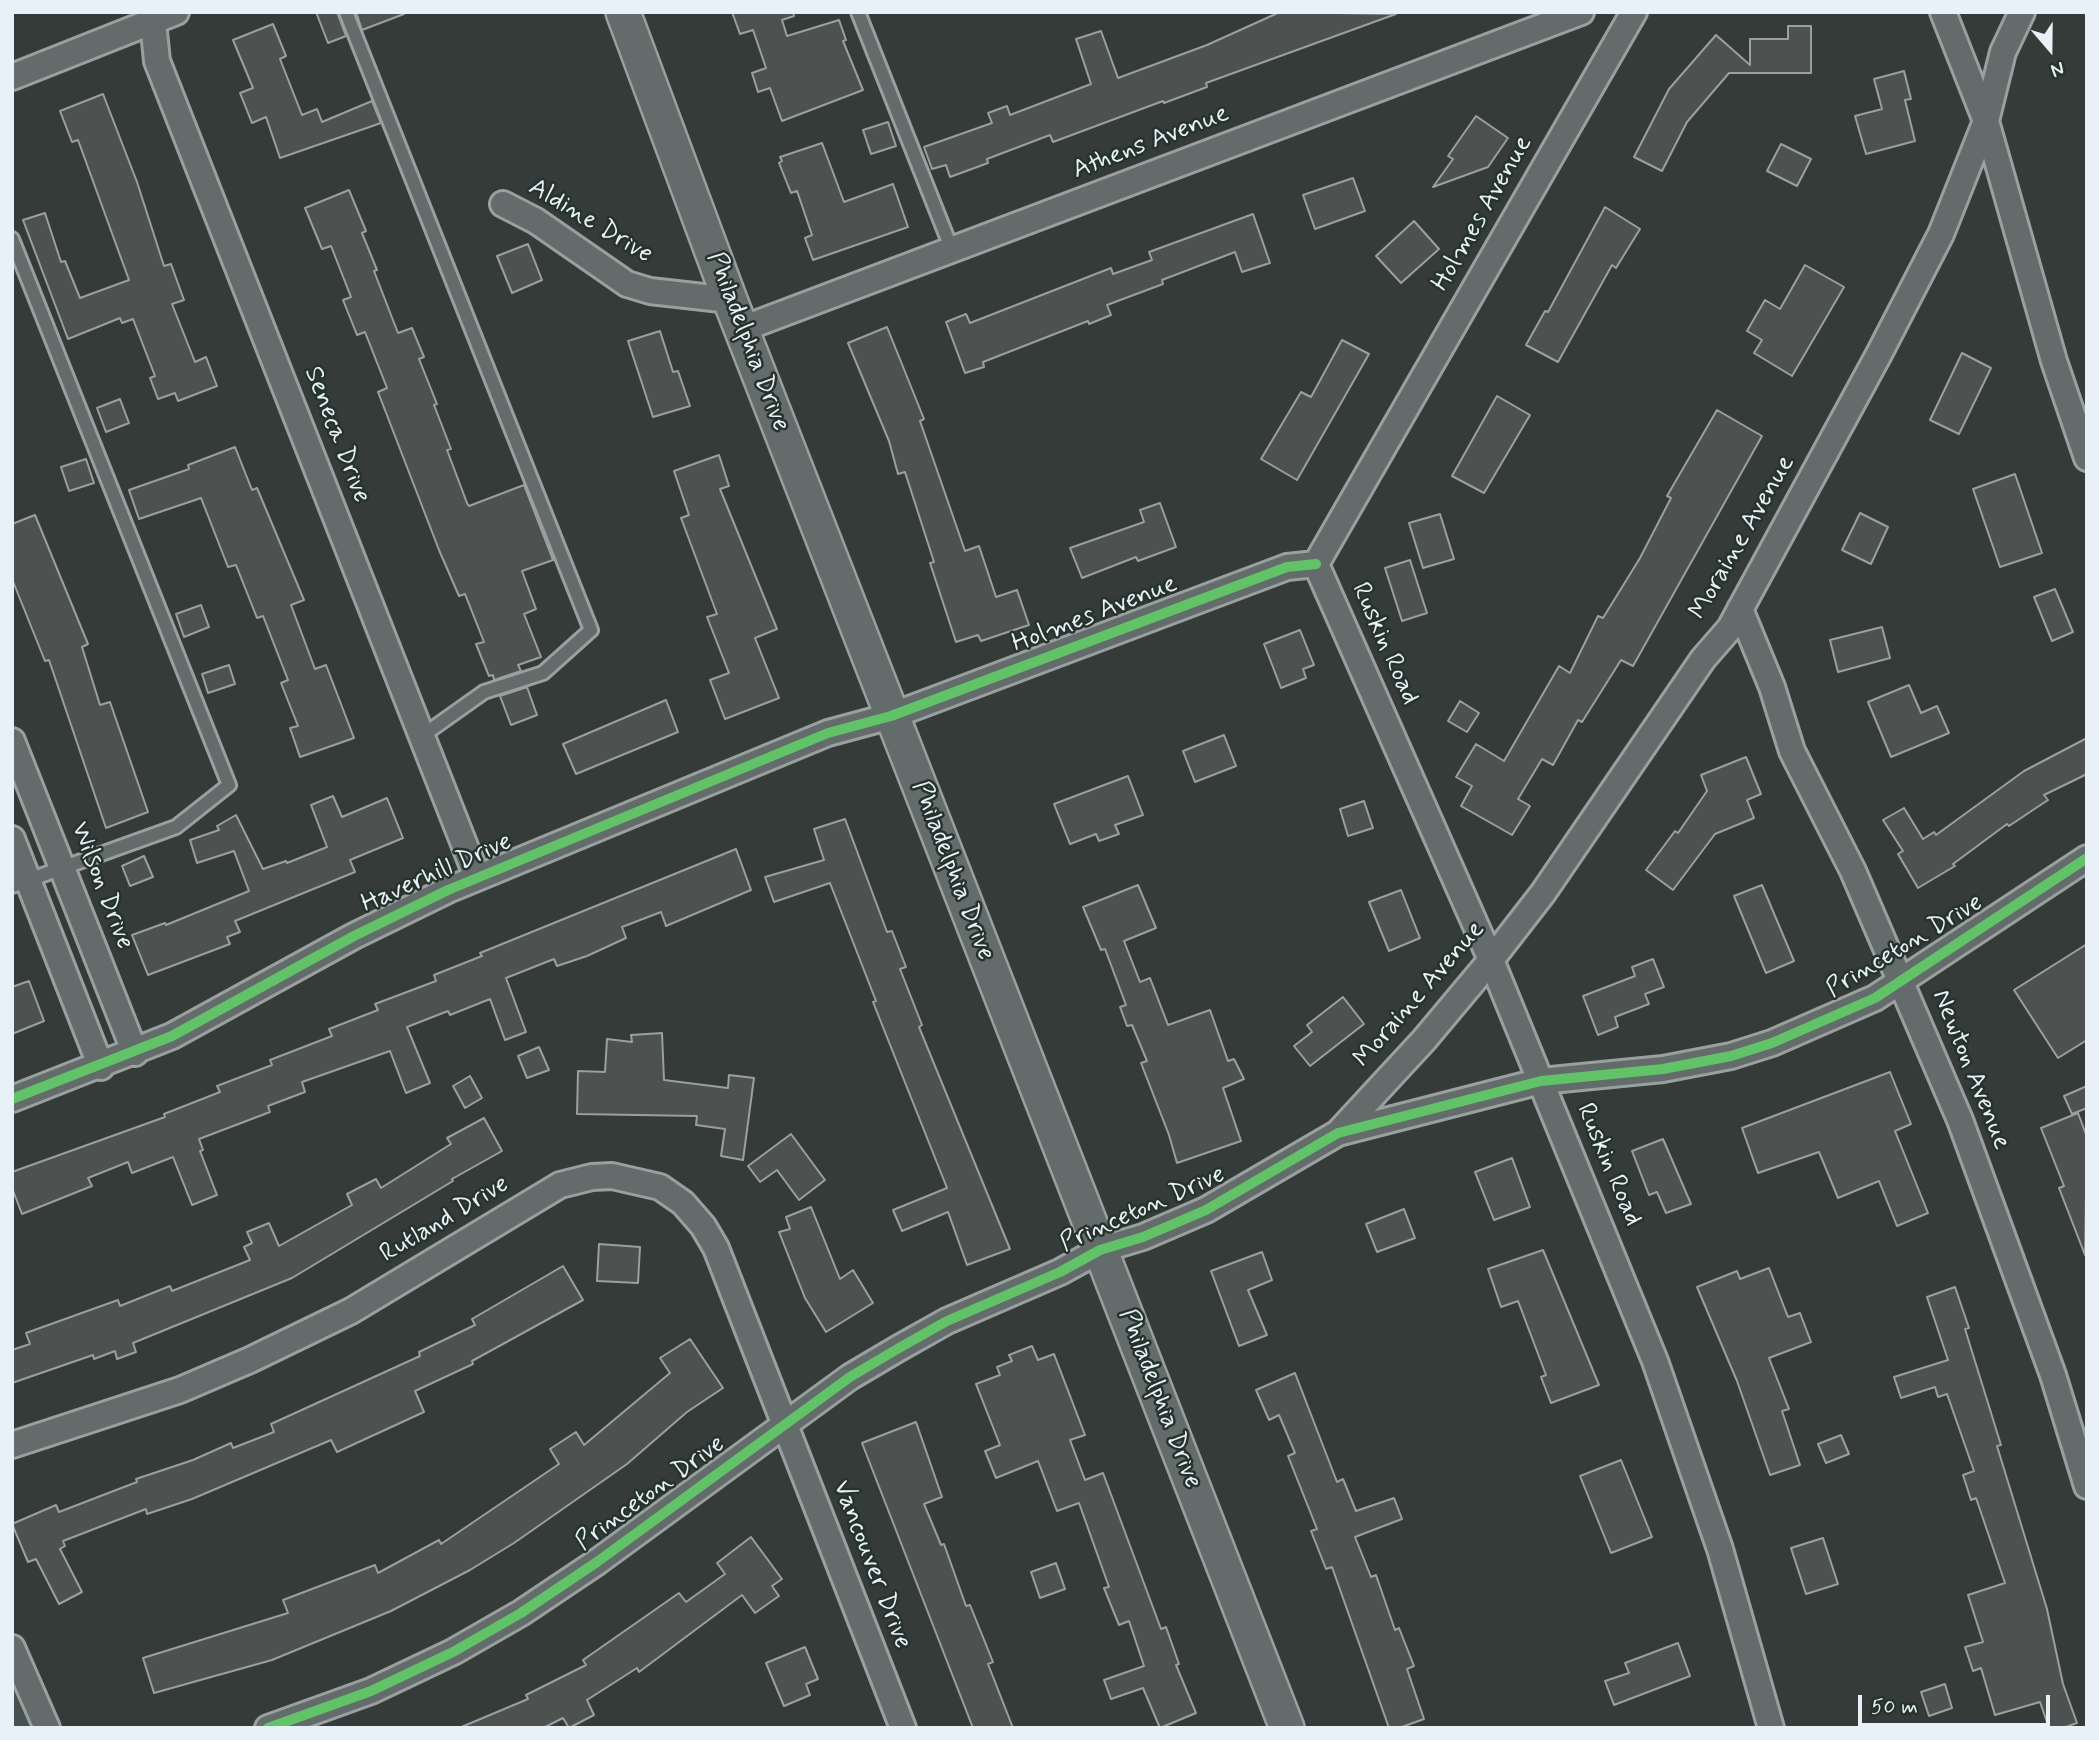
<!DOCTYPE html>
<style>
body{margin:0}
#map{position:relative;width:2099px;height:1740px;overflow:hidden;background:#353b38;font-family:Mynerve,sans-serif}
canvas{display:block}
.frame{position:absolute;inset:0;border:14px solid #e8f1f8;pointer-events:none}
.north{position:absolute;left:2015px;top:14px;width:70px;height:70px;-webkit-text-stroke:5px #26332d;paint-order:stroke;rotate:160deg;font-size:19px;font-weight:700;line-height:28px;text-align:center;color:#e8f1f8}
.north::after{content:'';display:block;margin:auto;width:24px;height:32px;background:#e8f1f8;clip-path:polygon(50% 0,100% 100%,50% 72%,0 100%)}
.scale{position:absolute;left:1858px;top:1695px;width:192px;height:32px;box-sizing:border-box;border:4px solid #e8f1f8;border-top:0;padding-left:9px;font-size:21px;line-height:24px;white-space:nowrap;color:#e8f1f8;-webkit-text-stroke:5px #26332d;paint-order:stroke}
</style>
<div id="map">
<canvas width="2099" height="1740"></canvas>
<div class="frame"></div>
<div class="north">N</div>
<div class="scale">50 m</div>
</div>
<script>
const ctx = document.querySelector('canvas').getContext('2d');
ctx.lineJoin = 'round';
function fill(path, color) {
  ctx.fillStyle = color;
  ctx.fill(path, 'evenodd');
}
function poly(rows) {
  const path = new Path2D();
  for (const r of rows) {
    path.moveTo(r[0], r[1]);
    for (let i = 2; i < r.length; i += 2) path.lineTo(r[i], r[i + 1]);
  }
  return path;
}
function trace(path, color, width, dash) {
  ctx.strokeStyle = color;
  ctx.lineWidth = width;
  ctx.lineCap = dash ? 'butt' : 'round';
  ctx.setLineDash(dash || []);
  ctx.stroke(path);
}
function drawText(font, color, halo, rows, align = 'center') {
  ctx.font = font + ' Mynerve,sans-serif';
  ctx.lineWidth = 5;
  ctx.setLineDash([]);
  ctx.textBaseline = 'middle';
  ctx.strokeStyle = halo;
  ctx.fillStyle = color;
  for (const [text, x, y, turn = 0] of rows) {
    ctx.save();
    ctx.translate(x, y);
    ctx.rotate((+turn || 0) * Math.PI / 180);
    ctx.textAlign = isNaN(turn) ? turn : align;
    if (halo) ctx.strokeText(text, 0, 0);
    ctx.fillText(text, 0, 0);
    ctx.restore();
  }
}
fill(poly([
 [12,1683,36,1728,12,1728]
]), '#46524e');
const building = poly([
 [316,12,337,12,346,36,328,43,316,12],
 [356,12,403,12,404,14,362,30,356,12],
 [732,12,793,12,794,16,782,20,787,36,839,20,846,40,843,41,863,90,782,121,770,88,758,92,752,73,766,68,753,30,740,34,732,12],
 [1280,12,1396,14,1206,83,1207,87,1164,103,1163,101,1053,142,1050,135,987,159,988,163,950,177,946,165,932,169,924,147,992,123,988,113,1007,106,1010,115,1091,84,1076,39,1101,31,1118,78,1207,45,1280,12],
 [273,24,286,56,280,59,302,115,317,109,322,122,372,101,381,123,280,158,266,117,252,123,240,93,253,88,233,40,273,24],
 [1788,26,1811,26,1811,73,1729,73,1687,122,1662,171,1634,157,1669,89,1716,35,1750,65,1750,39,1788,39,1788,26],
 [1904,71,1911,99,1905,100,1915,141,1866,154,1855,116,1882,109,1874,79,1904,71],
 [103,94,137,182,164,266,171,264,184,300,172,304,195,362,206,357,217,386,178,401,175,393,158,399,150,378,155,376,133,319,122,323,120,318,68,339,23,220,45,213,61,262,65,261,80,298,129,280,78,140,72,142,60,111,103,94],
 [1476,116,1508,138,1488,167,1433,187,1453,159,1448,156,1476,116],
 [888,122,896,146,871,154,863,130,888,122],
 [822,143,844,202,893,184,908,227,813,260,805,238,812,235,797,191,791,193,779,163,782,161,780,157,822,143],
 [1781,144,1811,159,1797,186,1767,171,1781,144],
 [1353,178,1365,211,1315,229,1303,195,1353,178],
 [349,190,366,231,362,233,377,270,374,271,398,333,412,328,424,357,419,359,437,404,434,405,451,449,447,450,467,503,469,506,524,485,553,560,522,571,536,609,524,614,541,657,518,665,521,671,494,680,493,675,489,676,476,644,484,642,465,594,459,596,439,550,378,392,387,388,365,332,357,335,343,300,351,297,331,246,322,249,305,208,349,190],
 [1605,207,1640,229,1616,268,1612,265,1558,362,1526,345,1545,311,1548,312,1605,207],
 [1253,214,1270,263,1242,272,1235,252,1162,280,1163,284,1107,305,1111,315,1089,324,1088,321,983,362,984,367,965,373,946,322,966,314,970,323,1111,268,1113,274,1152,260,1149,252,1253,214],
 [1414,221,1439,249,1401,283,1376,256,1414,221],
 [528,244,542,280,512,293,497,256,528,244],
 [1805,265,1844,287,1792,376,1754,353,1762,340,1747,331,1765,300,1780,309,1805,265],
 [887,327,924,419,920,421,965,551,979,546,996,597,1017,590,1029,625,981,641,978,635,956,642,930,563,934,562,905,472,898,474,889,441,848,343,887,327],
 [660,331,673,372,678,371,690,406,653,417,628,341,660,331],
 [1342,340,1369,354,1297,480,1261,459,1301,392,1311,397,1342,340],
 [1962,353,1991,368,1959,434,1930,420,1962,353],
 [1497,396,1530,415,1484,493,1452,476,1497,396],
 [120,399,129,423,106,432,97,408,120,399],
 [1717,410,1762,436,1633,666,1621,660,1582,722,1578,720,1553,765,1542,759,1518,799,1530,806,1512,835,1461,806,1472,786,1456,777,1476,744,1504,761,1559,666,1570,673,1598,616,1603,618,1640,558,1671,498,1667,496,1717,410],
 [235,447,252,490,257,488,304,600,291,605,315,669,326,665,354,738,300,757,290,728,298,726,281,683,288,680,263,616,257,618,236,565,228,567,201,498,139,519,129,490,189,469,188,465,235,447],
 [719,455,729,486,720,489,777,629,755,638,779,698,725,719,710,680,729,673,707,617,717,614,681,518,689,515,674,471,719,455],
 [86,459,94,483,69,491,61,467,86,459],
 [2015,474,2042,553,2000,567,1973,489,2015,474],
 [1160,503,1176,547,1138,561,1136,557,1082,578,1070,548,1144,522,1140,510,1160,503],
 [1860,513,1888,527,1871,564,1842,550,1860,513],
 [1440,514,1454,559,1423,568,1409,523,1440,514],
 [35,515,88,644,82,647,100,705,110,702,148,812,106,828,49,660,45,661,12,579,12,524,35,515],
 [1410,560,1427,613,1402,621,1385,568,1410,560],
 [2055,589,2073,632,2052,641,2034,597,2055,589],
 [201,605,209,627,184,637,176,614,201,605],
 [1882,627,1890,658,1838,672,1830,640,1882,627],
 [1300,630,1314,665,1303,669,1306,678,1281,688,1264,644,1300,630],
 [229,665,235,684,208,693,202,674,229,665],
 [1909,685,1921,713,1937,706,1949,733,1891,757,1868,702,1909,685],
 [527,687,537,715,511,725,500,696,527,687],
 [666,700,678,732,576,774,563,744,666,700],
 [1460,701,1479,713,1467,732,1448,721,1460,701],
 [1224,735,1236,766,1195,782,1183,751,1224,735],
 [2087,738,2087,774,2044,795,2048,800,2009,826,2007,824,1953,864,1955,866,1918,888,1898,854,1903,851,1883,820,1904,808,1923,839,1934,832,1936,835,2024,771,2087,738],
 [1746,757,1761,794,1747,800,1754,818,1715,834,1673,890,1646,870,1675,831,1678,833,1707,791,1701,775,1746,757],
 [1128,776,1143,815,1115,825,1119,834,1099,841,1096,834,1070,844,1054,804,1128,776],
 [333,796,342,817,387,798,403,838,350,860,355,872,235,921,240,932,227,937,230,944,148,975,132,935,165,923,166,925,249,891,234,851,197,863,190,840,219,830,217,826,236,815,263,869,286,861,287,863,327,847,311,805,333,796],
 [1364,801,1373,828,1348,836,1340,809,1364,801],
 [845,819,887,932,892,931,906,967,900,969,922,1025,919,1027,1010,1249,967,1265,948,1212,902,1231,893,1210,947,1188,873,1002,876,1001,830,883,774,902,765,877,824,860,814,829,845,819],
 [736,849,751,890,666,926,661,912,622,927,626,938,587,956,557,966,554,959,506,978,526,1032,505,1040,490,999,450,1015,448,1011,407,1027,430,1083,406,1093,390,1051,302,1082,305,1092,268,1106,270,1112,199,1139,203,1150,200,1151,217,1195,192,1205,173,1157,132,1173,128,1162,88,1178,92,1186,22,1214,12,1188,12,1172,165,1117,164,1114,220,1092,217,1086,272,1065,270,1060,332,1036,329,1029,378,1010,375,1004,436,981,434,975,482,956,480,953,736,849],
 [144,856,153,877,130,886,122,866,144,856],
 [1138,885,1156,928,1124,941,1140,982,1150,978,1168,1025,1210,1010,1228,1061,1234,1059,1244,1079,1223,1088,1241,1141,1177,1163,1169,1135,1141,1063,1147,1061,1132,1025,1127,1026,1120,1007,1126,1005,1105,949,1101,950,1083,907,1138,885],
 [1762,885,1794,961,1766,973,1734,896,1762,885],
 [1401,890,1420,938,1389,951,1369,902,1401,890],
 [2087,944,2087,1040,2058,1058,2014,990,2087,944],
 [1653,959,1664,987,1645,994,1649,1004,1615,1017,1618,1027,1598,1035,1583,996,1635,976,1632,967,1653,959],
 [29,981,44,1021,12,1034,12,987,29,981],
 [1343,997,1364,1024,1310,1066,1294,1046,1312,1032,1307,1025,1343,997],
 [662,1033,664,1080,728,1088,729,1075,754,1078,743,1160,721,1156,725,1129,696,1125,697,1116,577,1114,578,1071,605,1072,607,1039,632,1042,631,1035,662,1033],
 [539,1047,549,1070,527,1078,518,1056,539,1047],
 [1890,1072,1911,1124,1895,1131,1928,1213,1897,1226,1879,1181,1838,1198,1819,1152,1758,1173,1742,1128,1890,1072],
 [470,1076,482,1098,465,1108,453,1086,470,1076],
 [2087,1086,2087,1108,2072,1114,2064,1096,2087,1086],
 [2078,1113,2087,1137,2085,1255,2059,1188,2064,1186,2041,1128,2078,1113],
 [484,1118,502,1151,452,1179,453,1181,292,1278,133,1343,136,1352,117,1359,115,1351,94,1359,93,1355,12,1383,12,1350,30,1344,26,1333,118,1300,120,1306,170,1286,172,1291,250,1260,244,1247,252,1243,247,1232,269,1223,279,1246,352,1205,347,1194,376,1179,381,1188,451,1144,447,1138,484,1118],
 [791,1134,825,1180,799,1200,777,1170,760,1182,748,1166,791,1134],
 [1663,1139,1691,1204,1666,1213,1657,1192,1649,1195,1632,1151,1663,1139],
 [1512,1158,1530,1207,1494,1220,1475,1172,1512,1158],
 [811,1207,840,1279,853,1270,873,1303,826,1332,805,1298,779,1232,790,1229,786,1217,811,1207],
 [1404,1209,1415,1238,1377,1252,1366,1224,1404,1209],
 [599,1244,640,1247,638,1283,597,1281,599,1244],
 [1543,1250,1599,1385,1551,1403,1541,1377,1546,1375,1518,1301,1501,1307,1488,1269,1543,1250],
 [1262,1252,1272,1280,1248,1290,1267,1335,1239,1346,1211,1271,1262,1252],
 [563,1266,583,1300,472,1361,473,1364,415,1391,424,1412,337,1452,331,1440,192,1499,147,1514,146,1509,63,1541,65,1546,60,1549,82,1592,59,1604,36,1559,28,1562,12,1524,56,1505,59,1512,137,1482,136,1479,193,1460,231,1443,233,1448,274,1432,271,1424,420,1356,419,1352,475,1325,472,1319,563,1266],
 [1769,1268,1788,1317,1800,1313,1811,1342,1769,1358,1789,1409,1782,1411,1800,1465,1770,1475,1737,1381,1697,1287,1737,1271,1740,1279,1769,1268],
 [1955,1287,1969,1328,1965,1329,2001,1445,1997,1446,2047,1609,2063,1684,2077,1723,2063,1728,2049,1728,2040,1702,1995,1715,1981,1668,1973,1671,1965,1647,1983,1642,1968,1595,2005,1583,1976,1498,1971,1500,1963,1475,1974,1471,1947,1394,1938,1397,1935,1387,1901,1398,1894,1377,1948,1360,1927,1297,1955,1287],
 [690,1339,723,1388,687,1412,627,1464,514,1543,470,1570,391,1611,272,1660,154,1693,143,1658,288,1613,283,1600,375,1565,378,1573,439,1540,441,1544,559,1464,550,1449,576,1432,584,1445,670,1373,660,1358,690,1339],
 [1032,1346,1038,1360,1054,1354,1085,1435,1070,1440,1085,1480,1103,1473,1161,1629,1166,1627,1179,1664,1176,1665,1196,1713,1160,1728,1143,1688,1111,1699,1104,1680,1144,1666,1129,1621,1119,1625,1104,1588,1109,1587,1079,1503,1057,1511,1038,1461,996,1478,985,1451,1000,1445,976,1384,1000,1375,997,1367,1012,1361,1009,1355,1032,1346],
 [1295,1373,1337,1482,1343,1479,1356,1511,1394,1498,1402,1519,1355,1537,1371,1577,1376,1575,1395,1630,1399,1628,1414,1666,1407,1669,1424,1719,1399,1728,1389,1728,1332,1567,1326,1569,1311,1531,1317,1529,1288,1456,1295,1453,1279,1415,1269,1420,1256,1390,1295,1373],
 [916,1422,942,1497,924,1504,941,1545,944,1544,966,1606,970,1605,993,1662,988,1664,1013,1728,973,1728,862,1443,916,1422],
 [1841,1435,1849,1454,1826,1463,1818,1444,1841,1435],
 [1621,1460,1652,1537,1611,1553,1580,1476,1621,1460],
 [751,1537,782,1579,772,1586,779,1596,755,1613,742,1595,639,1672,637,1668,587,1700,594,1715,569,1728,563,1718,543,1728,459,1728,528,1699,526,1695,586,1665,583,1660,679,1593,686,1602,725,1574,717,1563,751,1537],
 [1823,1538,1838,1584,1806,1594,1791,1548,1823,1538],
 [1056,1563,1065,1589,1040,1598,1031,1572,1056,1563],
 [1678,1643,1690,1676,1614,1705,1605,1681,1629,1673,1625,1663,1678,1643],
 [805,1647,818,1679,806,1684,810,1695,784,1706,766,1663,805,1647],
 [1945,1684,1952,1708,1929,1716,1921,1692,1945,1684]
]);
fill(building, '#4d5250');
trace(building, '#9a9f9f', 2);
const service = poly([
 [346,12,591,630,543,673,484,692,422,736],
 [858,12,952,250],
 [12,239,229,785,176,827,12,886]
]);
const minor = poly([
 [152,12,157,61,477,877],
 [1943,12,1986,121,2054,361,2087,458],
 [12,77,176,12],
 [503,204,536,221,627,284,650,291,730,300],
 [742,329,1581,12],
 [1316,564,1491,960,1655,1361,1720,1549,1771,1728],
 [1316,564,1634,12],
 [1740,609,1772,687,1792,751,1853,871,1960,1120,2053,1375,2087,1486],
 [12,741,135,1053],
 [12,839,101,1067],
 [12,1099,172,1036,354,936,448,890,828,733,891,716,1287,567,1316,564],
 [1338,1133,1424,1040,1491,960,1543,893,1703,659,1730,628,1879,354,1941,234,1986,121,2003,52,2022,12],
 [12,1445,180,1390,250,1360,351,1311,560,1185,592,1177,612,1176,660,1187,683,1203,703,1226,716,1248,903,1728],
 [12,1648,47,1728],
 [268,1728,371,1691,453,1652,521,1613,597,1562,850,1377,899,1348,947,1321,1060,1272,1100,1250,1143,1237,1206,1210,1338,1133,1541,1081,1663,1069,1731,1056,1772,1043,1875,998,2087,858]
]);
const secondary = poly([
 [623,12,730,300,1287,1728]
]);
trace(service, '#9a9f9f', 18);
trace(minor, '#9a9f9f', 30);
trace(secondary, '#9a9f9f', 38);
trace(service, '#646b6b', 12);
trace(minor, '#646b6b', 24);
trace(secondary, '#646b6b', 33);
trace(poly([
 [12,1099,172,1036,354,936,448,890,828,733,891,716,1287,567,1316,564],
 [268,1728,371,1691,453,1652,521,1613,597,1562,850,1377,899,1348,947,1321,1060,1272,1100,1250,1143,1237,1206,1210,1338,1133,1541,1081,1663,1069,1731,1056,1772,1043,1875,998,2087,858]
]), '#61c268', 10);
drawText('26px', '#e8f1f8', '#26332d', [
 ["Athens Avenue",1151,143,-21],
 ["Holmes Avenue",1483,214,-60],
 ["Aldine Drive",590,222,31],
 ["Philadelphia Drive",747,342,69],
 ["Seneca Drive",336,435,69],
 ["Moraine Avenue",1743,538,-60],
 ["Holmes Avenue",1095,615,-21],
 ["Ruskin Road",1384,644,66],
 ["Philadelphia Drive",952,871,69],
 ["Haverhill Drive",437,874,-24],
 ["Wilson Drive",101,886,69],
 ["Princeton Drive",1905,947,-31],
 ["Moraine Avenue",1420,995,-49],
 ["Newton Avenue",1970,1070,68],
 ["Ruskin Road",1608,1165,67],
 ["Princeton Drive",1143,1210,-24],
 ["Rutland Drive",445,1220,-31],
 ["Philadelphia Drive",1159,1399,69],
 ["Princeton Drive",651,1494,-36],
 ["Vancouver Drive",871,1565,69]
]);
</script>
